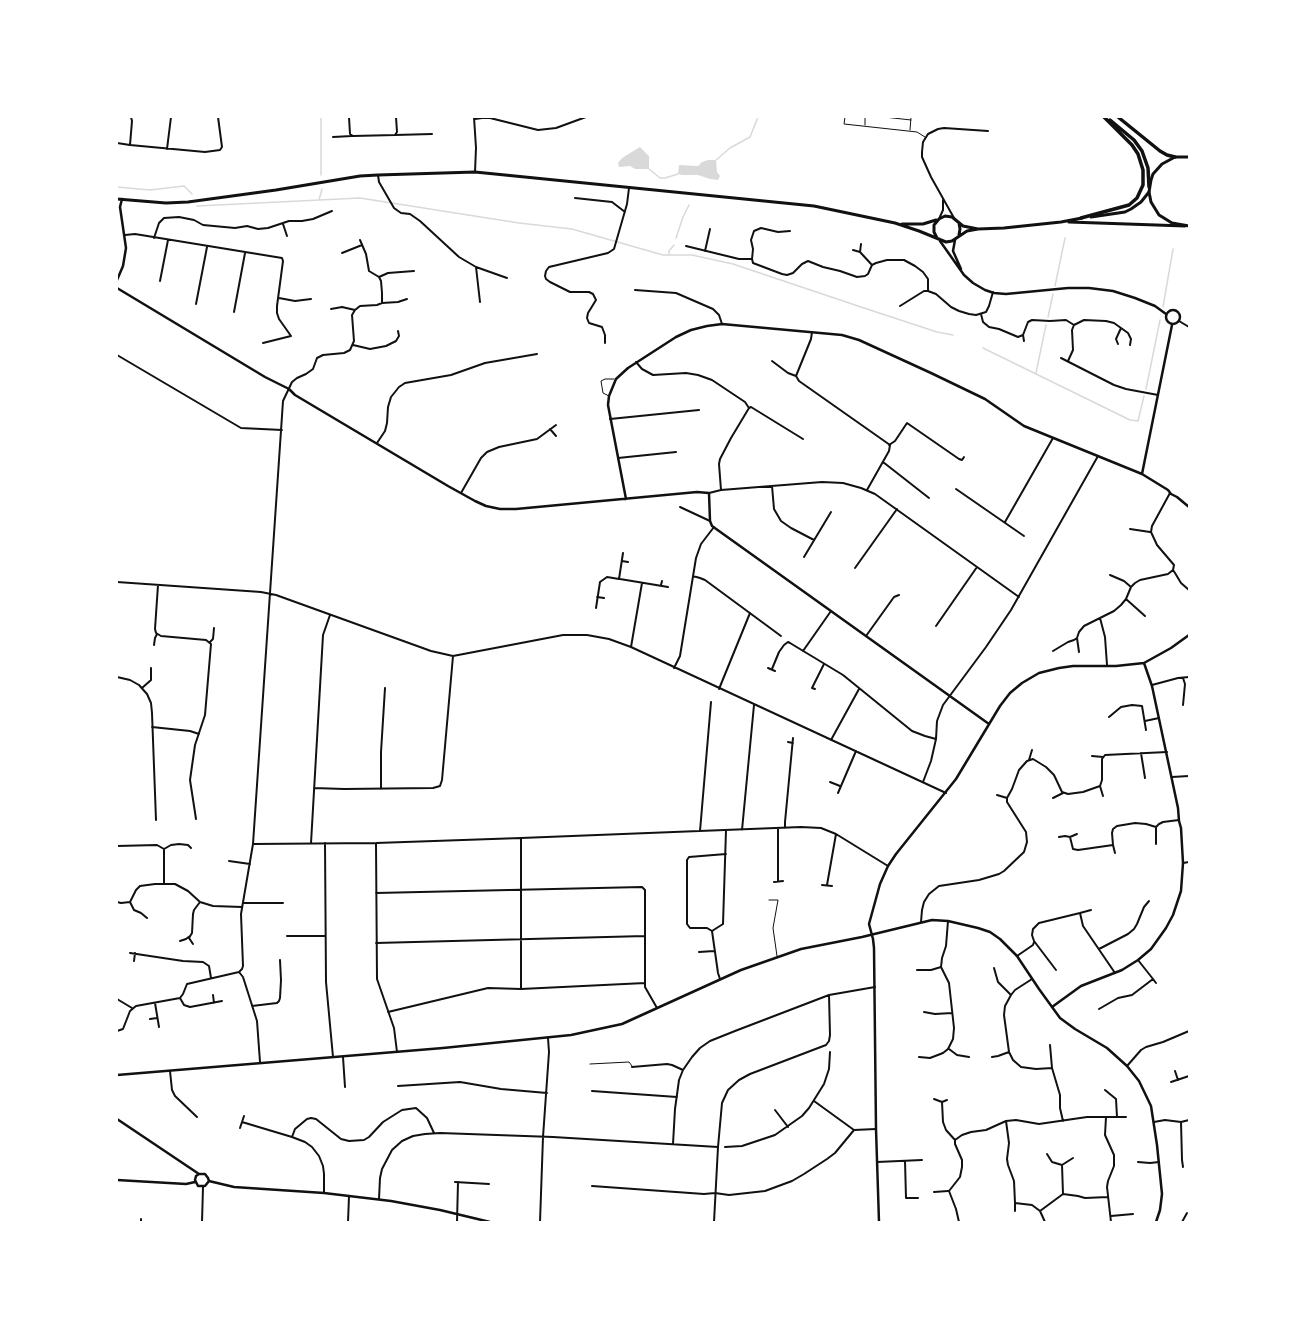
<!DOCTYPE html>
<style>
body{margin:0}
#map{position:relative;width:1306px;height:1339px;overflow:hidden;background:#fff;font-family:Lora,serif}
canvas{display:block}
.frame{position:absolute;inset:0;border:118px solid #fff;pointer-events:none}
</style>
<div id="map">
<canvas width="1306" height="1339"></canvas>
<div class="frame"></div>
</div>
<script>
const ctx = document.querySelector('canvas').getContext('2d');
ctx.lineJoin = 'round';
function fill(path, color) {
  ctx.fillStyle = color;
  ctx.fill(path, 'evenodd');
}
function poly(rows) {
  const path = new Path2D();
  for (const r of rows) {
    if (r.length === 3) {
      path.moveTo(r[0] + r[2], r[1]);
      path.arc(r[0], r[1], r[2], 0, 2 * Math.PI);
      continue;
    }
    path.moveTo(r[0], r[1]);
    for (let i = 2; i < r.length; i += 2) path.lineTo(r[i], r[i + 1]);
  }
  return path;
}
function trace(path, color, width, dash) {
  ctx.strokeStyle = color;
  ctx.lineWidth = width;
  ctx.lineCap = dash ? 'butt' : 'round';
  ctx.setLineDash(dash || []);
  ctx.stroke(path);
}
fill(poly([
 [640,147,649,156,649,169,635,169,630,166,619,167,618,163,622,158],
 [708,160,716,160,717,172,720,176,718,180,710,179,698,175,682,175,678,174,679,165,698,166,702,162]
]), '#d9d9d9');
trace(poly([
 [321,117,321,175],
 [716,160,730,148,750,137,758,117],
 [649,169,660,178,665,178,678,174],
 [117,187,150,190,184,186,192,194],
 [319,200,322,189],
 [197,206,360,198,519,223,572,229,663,255,692,255,733,264,867,309,937,332,953,335],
 [676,238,683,217,689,205],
 [669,255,669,251,674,245],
 [1055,286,1065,238],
 [1163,307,1173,249],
 [1048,317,1053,294],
 [983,348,1130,420,1138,421,1144,396],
 [1036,373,1046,325],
 [1146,389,1160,320]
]), '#d9d9d9', 1.5);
trace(poly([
 [845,117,844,124,917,132,925,137],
 [884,117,911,120],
 [865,125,865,117],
 [910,130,911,117],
 [609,396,603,393,601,381,605,379,614,379],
 [769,900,778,900,773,928,777,956],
 [590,1064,629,1062,632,1066]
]), '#111', 1);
trace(poly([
 [131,117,132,121,130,145,205,152,220,150,222,147,218,117],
 [349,117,350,134,353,136,395,135,397,132,396,117],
 [474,117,476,148,475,172],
 [475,119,482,118,490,118,538,130,556,128,586,117],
 [395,135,432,134],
 [333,137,352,136],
 [117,143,130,145],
 [167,149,171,117],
 [378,175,379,182,394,208,401,213,410,214,420,221,459,257,476,267,507,278],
 [575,198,612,202,625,212],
 [954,218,931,177,922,157,922,152,923,142,928,134,938,129,944,128,988,131],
 [939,219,943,210,943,200],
 [283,224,287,236],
 [125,235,135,234,282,258,283,261,277,306,277,313,279,319,291,336,263,343],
 [154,238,159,223,164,218,179,217,194,220,203,225,235,228,247,226,258,229,268,228,289,221,302,221,313,219,332,211],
 [360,240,366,254,369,271,379,277,388,273,414,271],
 [861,244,860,252,872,265],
 [686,246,739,259,752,259,753,249,751,240,754,231,761,228,778,232,790,231],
 [853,250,860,252],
 [705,251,710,229],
 [342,253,362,245],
 [752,259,753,263,782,274,787,275,793,273,802,264,808,261,823,267,840,271,857,277,865,276,868,274,872,265,876,263,887,260,904,260,915,266,923,272,928,279,928,291,936,294,951,307,959,311,969,314,976,315,986,312,989,306,993,292],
 [476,267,480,302],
 [160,281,168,240],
 [635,290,676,293,713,309,719,315,722,324],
 [279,298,295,301,311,299],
 [382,303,398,302,407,299],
 [196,304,207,247],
 [900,306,924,291,928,291],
 [331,309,342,307,355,310],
 [234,312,245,253],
 [981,314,983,322,989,327,999,329,1018,337,1023,335,1028,322,1032,320,1050,321,1066,320,1074,325,1072,330,1073,350,1068,361],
 [1179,321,1189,327],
 [1074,325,1084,320,1106,321,1114,323,1128,333,1131,339,1130,345],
 [1023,335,1024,341],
 [605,343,605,335,602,327,589,323,587,318,588,313,596,300,593,294,589,292,570,292,550,282,546,279,545,276,546,271,549,267,608,253,614,249,627,204,629,188],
 [1118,344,1116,339,1121,328],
 [353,345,370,349,386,346,396,341,399,336,398,331],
 [117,355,241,428,282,430],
 [1061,358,1114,385,1126,389,1158,395],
 [772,361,788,373,796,376,799,381,890,445,889,451,867,490],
 [636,362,642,369,653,375,686,373,698,375,712,380,745,402,749,408],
 [796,376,811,339,812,332],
 [749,408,751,407,803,439],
 [610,419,699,410],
 [550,429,556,436],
 [377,443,385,431,387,423,388,407,391,397,399,387,405,383,451,375,485,363,537,354],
 [889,445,895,441,907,423,959,459,962,460,964,457],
 [618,458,676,452],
 [883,462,929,498],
 [772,486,774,509,781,521,791,528,814,540],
 [956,489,1024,536],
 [721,490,719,464,720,459,731,438,749,408],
 [461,493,481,458,487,452,499,447,537,439,556,425],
 [709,493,721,490,822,482,843,483,861,488,875,494,1019,597],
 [1170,493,1152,526,1151,532,1157,545,1174,565,1173,570,1175,573,1181,583,1189,590],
 [680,507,710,521],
 [1005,522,1053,438],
 [1130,529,1150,532],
 [804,557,831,512],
 [622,561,628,562],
 [855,568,897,509],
 [1110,575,1124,581,1131,587],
 [693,576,700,578,705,580,781,636],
 [620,579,668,587],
 [117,582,261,592,276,595,431,651,453,656,563,635,587,635,609,639,631,647,946,793],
 [158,585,155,629,156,633,161,636,206,640,211,644,205,715,195,745,190,780,196,819],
 [661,585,662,581],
 [597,597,604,598],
 [1126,599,1145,616],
 [596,608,600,582,607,577,619,579,623,553],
 [936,626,977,567],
 [866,636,894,597,899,595],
 [210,642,213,639,214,628],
 [154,645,155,638,157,634],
 [631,647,642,583],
 [803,651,831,611],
 [1053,651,1068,642,1074,640,1077,638],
 [1079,652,1077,638,1079,632,1084,626,1100,618],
 [1107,665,1105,637,1100,618,1114,611,1121,605,1126,599,1131,587,1135,583,1140,580,1168,574,1173,570],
 [674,668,680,656,696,558,701,544,714,527],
 [768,668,775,671],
 [772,669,779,652,784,645,788,642,790,643,843,675,912,731,925,736,936,739],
 [117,677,130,680,139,685,147,694,151,703,152,713,156,820],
 [1152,685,1178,678,1189,677],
 [142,688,151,680,151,668],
 [719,689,750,613],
 [815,689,812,688,824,664],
 [1183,705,1185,684,1183,678],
 [1109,717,1121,707,1132,705,1142,706,1146,730],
 [1145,721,1159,718],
 [152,727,190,731,199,734],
 [831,740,859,689],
 [788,742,793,743],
 [1141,753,1145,778],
 [1092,756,1103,757],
 [1029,760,1032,750],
 [1172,777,1189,776],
 [830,782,840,786],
 [923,782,931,761,936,739,937,721,943,705,986,647,1011,610,1098,456],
 [1100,786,1103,796],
 [314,788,344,789,433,788,440,786,442,780,453,656],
 [381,789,381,752,385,688],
 [838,793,856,751],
 [997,795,1007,798],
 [1053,798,1063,793],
 [1156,827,1156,844],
 [785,828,785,822,793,738],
 [778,829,778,881],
 [742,830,754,705],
 [700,831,711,702],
 [1059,837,1065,836,1070,837,1077,834],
 [1070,837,1073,849,1078,850,1113,845,1112,833,1113,829,1117,826,1135,823,1146,824,1156,827,1159,824,1163,822,1179,820],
 [311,843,323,635,330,615],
 [325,843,326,982,333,1057],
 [376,843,377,979,394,1028,397,1052],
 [253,844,376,843,521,838,801,827,821,828,836,834,888,866],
 [1113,845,1115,853],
 [117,846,157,845,164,849,171,845,179,844,188,845,191,848],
 [164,849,164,884],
 [229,861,250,864],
 [1183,863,1189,862],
 [774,882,783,881],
 [822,885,832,886],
 [827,885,836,834],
 [376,893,642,887,645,890,645,987,657,1008],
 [117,902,121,903,130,902,134,910,141,913,147,918],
 [130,902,136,890,140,886,155,884,175,884,188,891,200,902,213,906,242,907],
 [243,903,283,903],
 [1080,913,1091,910],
 [921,922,922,910,924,902,929,894,939,886,979,880,999,874,1004,871,1024,852,1027,842,1026,832,1007,802,1007,798,1012,789,1019,770,1027,761,1033,759,1046,767,1054,775,1062,792,1068,794,1083,792,1100,786,1102,780,1102,759,1105,755,1167,752],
 [712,931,707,928,690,928,687,924,687,860,689,857,726,854],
 [287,936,325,936],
 [180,941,186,939,190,936],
 [376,943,645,936],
 [193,944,189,938,192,933,193,914,194,910,200,902],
 [1099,949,1128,934,1134,929,1137,924,1144,907,1149,901],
 [699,952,714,951],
 [130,953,183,961,203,962,209,966,211,978],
 [1017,956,1033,945,1034,942],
 [134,961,135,953],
 [994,968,998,982,1011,995],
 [917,970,931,970,941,967],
 [1056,970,1034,941,1032,935,1033,929,1039,923,1080,913,1083,926,1115,973],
 [720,979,718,973,712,931,723,924,726,830],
 [1032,979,1015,990,1011,995,1005,1006,1004,1015,1009,1052,1013,1060,1021,1067,1036,1069,1052,1068,1060,1095,1060,1108,1063,1121],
 [1153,979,1156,983],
 [521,989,521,838],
 [213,995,214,1003],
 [180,998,184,1005,190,1007,222,1001],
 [117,999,132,1008],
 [155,1003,159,1027],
 [252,1006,277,1003,279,1001,280,998,281,980,280,960],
 [1099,1009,1118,998,1132,995,1153,979,1138,960],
 [388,1012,488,988,521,989,645,983],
 [924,1012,935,1014,952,1013],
 [150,1019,157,1018],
 [117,1031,123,1029,130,1011,136,1006,180,998,183,994,187,984,239,972],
 [1050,1045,1052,1068],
 [949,1049,957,1055,969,1057],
 [343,1057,345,1087],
 [919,1057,930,1058,943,1053,948,1049,953,1039,954,1028,949,983,941,967,942,958,946,946,948,921],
 [992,1057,998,1056,1009,1052],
 [260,1062,257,1021,243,977,239,972,242,969,243,966,241,914,253,844,283,401,292,382,297,378,306,374,313,369,317,358,323,355,344,353,350,350,354,341,352,315,355,310,360,306,377,305,382,303,382,293,381,281,379,277],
 [1127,1066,1141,1050,1146,1047,1163,1042,1189,1031],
 [632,1067,667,1064,672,1065,683,1070],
 [170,1071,172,1090,175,1096,197,1117],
 [1175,1071,1178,1080],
 [1171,1082,1189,1076],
 [398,1086,460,1082,501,1089,547,1093],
 [592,1091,677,1097],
 [934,1099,942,1102],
 [947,1100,942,1102,943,1122,946,1130,955,1140,955,1144,962,1160,962,1167,960,1177,949,1191,956,1209,959,1222],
 [814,1101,854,1130,876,1129],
 [775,1110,788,1127],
 [1106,1117,1105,1135,1114,1155,1114,1166,1108,1181,1107,1187,1111,1222],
 [1117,1117,1126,1117],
 [1006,1121,1009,1143,1007,1159,1008,1165,1014,1181,1015,1203,1032,1205,1040,1211,1063,1194,1078,1196,1085,1198,1108,1197],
 [242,1122,292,1137,305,1142,312,1147,319,1156,323,1166,324,1174,324,1193],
 [1154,1122,1165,1120,1181,1122,1189,1120],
 [1181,1122,1182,1160,1183,1167],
 [240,1128,244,1116],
 [292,1137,295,1129,307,1119,311,1118,316,1119,341,1139,349,1141,364,1140,369,1137,383,1122,402,1110,416,1108,427,1118,434,1133],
 [955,1140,962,1135,971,1132,986,1130,1006,1121,1016,1120,1039,1124,1087,1117,1117,1117,1116,1099,1105,1090],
 [673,1144,675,1109,679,1080,683,1070,692,1057,700,1048,710,1041,735,1031,829,995,875,987],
 [725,1147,742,1146,775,1135,802,1116,809,1108,824,1084,829,1069,830,1052],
 [1047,1154,1052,1162,1062,1165,1073,1158],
 [905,1161,906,1198,918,1198],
 [877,1162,922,1160],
 [1138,1162,1150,1163,1159,1162],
 [1062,1165,1063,1194],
 [455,1182,489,1184],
 [592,1186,704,1194,715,1193,729,1195,765,1191,792,1181,804,1174,827,1159,835,1153,854,1130],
 [934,1192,948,1191],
 [379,1199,380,1178,382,1169,392,1150,402,1141,413,1136,425,1134,440,1133,553,1137,718,1147],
 [1015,1203,1015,1211],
 [1040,1211,1045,1222],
 [1111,1216,1133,1214],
 [141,1222,141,1219],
 [202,1222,203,1187],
 [348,1222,349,1196],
 [457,1222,458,1182],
 [540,1222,543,1137,549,1052,548,1038],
 [714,1222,718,1147,722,1103,728,1090,739,1080,750,1074,826,1045,829,1041,830,1035,829,995],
 [1182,1222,1187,1213]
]), '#111', 2);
trace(poly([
 [955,240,953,251,961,269],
 [940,241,964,275,973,283,985,290,994,293,1006,294,1068,288,1089,288,1113,291,1135,298,1155,306,1166,314],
 [117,280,123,266,126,248,120,207,122,199],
 [117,288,265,377,289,389,295,395,448,486,475,501,486,506,500,509,516,509,697,492,709,493,710,521,712,526,989,724],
 [1173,317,7],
 [1142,474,1172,325],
 [626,499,608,405,609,396,616,379,628,368,676,337,691,330,707,326,722,324,842,335,859,340,931,373,985,399,1024,426,1142,474,1168,490,1171,494,1177,497,1189,507],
 [1052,1007,1081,986,1122,970,1138,960,1151,949,1166,928,1173,915,1181,891,1183,863,1181,828,1179,821,1178,808,1152,686,1144,663],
 [117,1075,443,1048,571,1035,622,1024,741,970,801,949,862,937,932,920,948,921,978,928,990,932,1000,939,1017,956,1039,989,1060,1018,1075,1029,1107,1048,1127,1066,1139,1081,1151,1106,1157,1145,1162,1194,1160,1210,1156,1222],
 [117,1119,199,1174,205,1174,208,1178,209,1181],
 [199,1174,196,1176,195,1180,198,1186,205,1186,209,1181],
 [117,1180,186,1184,195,1182],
 [209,1181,234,1187,324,1193,391,1201,440,1210,490,1222],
 [879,1222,876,1129,874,948,873,939,869,924,880,884,888,866,896,854,956,779,1000,706,1010,693,1022,683,1039,673,1059,668,1073,666,1116,666,1144,663,1171,648,1189,635]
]), '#111', 2.5);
trace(poly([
 [117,199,166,203,188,202,276,190,360,176,378,175,475,172,814,206,895,223,919,231,946,242,952,241,967,231,978,229],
 [1091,217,1125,212,1131,209,1141,202,1149,192],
 [1069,222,1185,226],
 [902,224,923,224,936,220],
 [959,235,960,229,959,223],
 [937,238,934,232,934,225,939,219,945,216,952,217,963,226,978,229,1004,228,1061,222,1082,218]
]), '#111', 3);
trace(poly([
 [1189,157,1175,157,1162,164,1153,174,1151,180,1149,192,1151,202,1159,215,1172,223,1189,226]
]), '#111', 3);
trace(poly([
 [1118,117,1160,151,1167,155,1175,157],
 [1110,120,1134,140,1142,151,1148,168,1149,187],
 [1081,218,1129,205,1137,198,1143,185,1143,170,1138,154,1132,145,1104,117]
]), '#111', 3.5);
</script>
